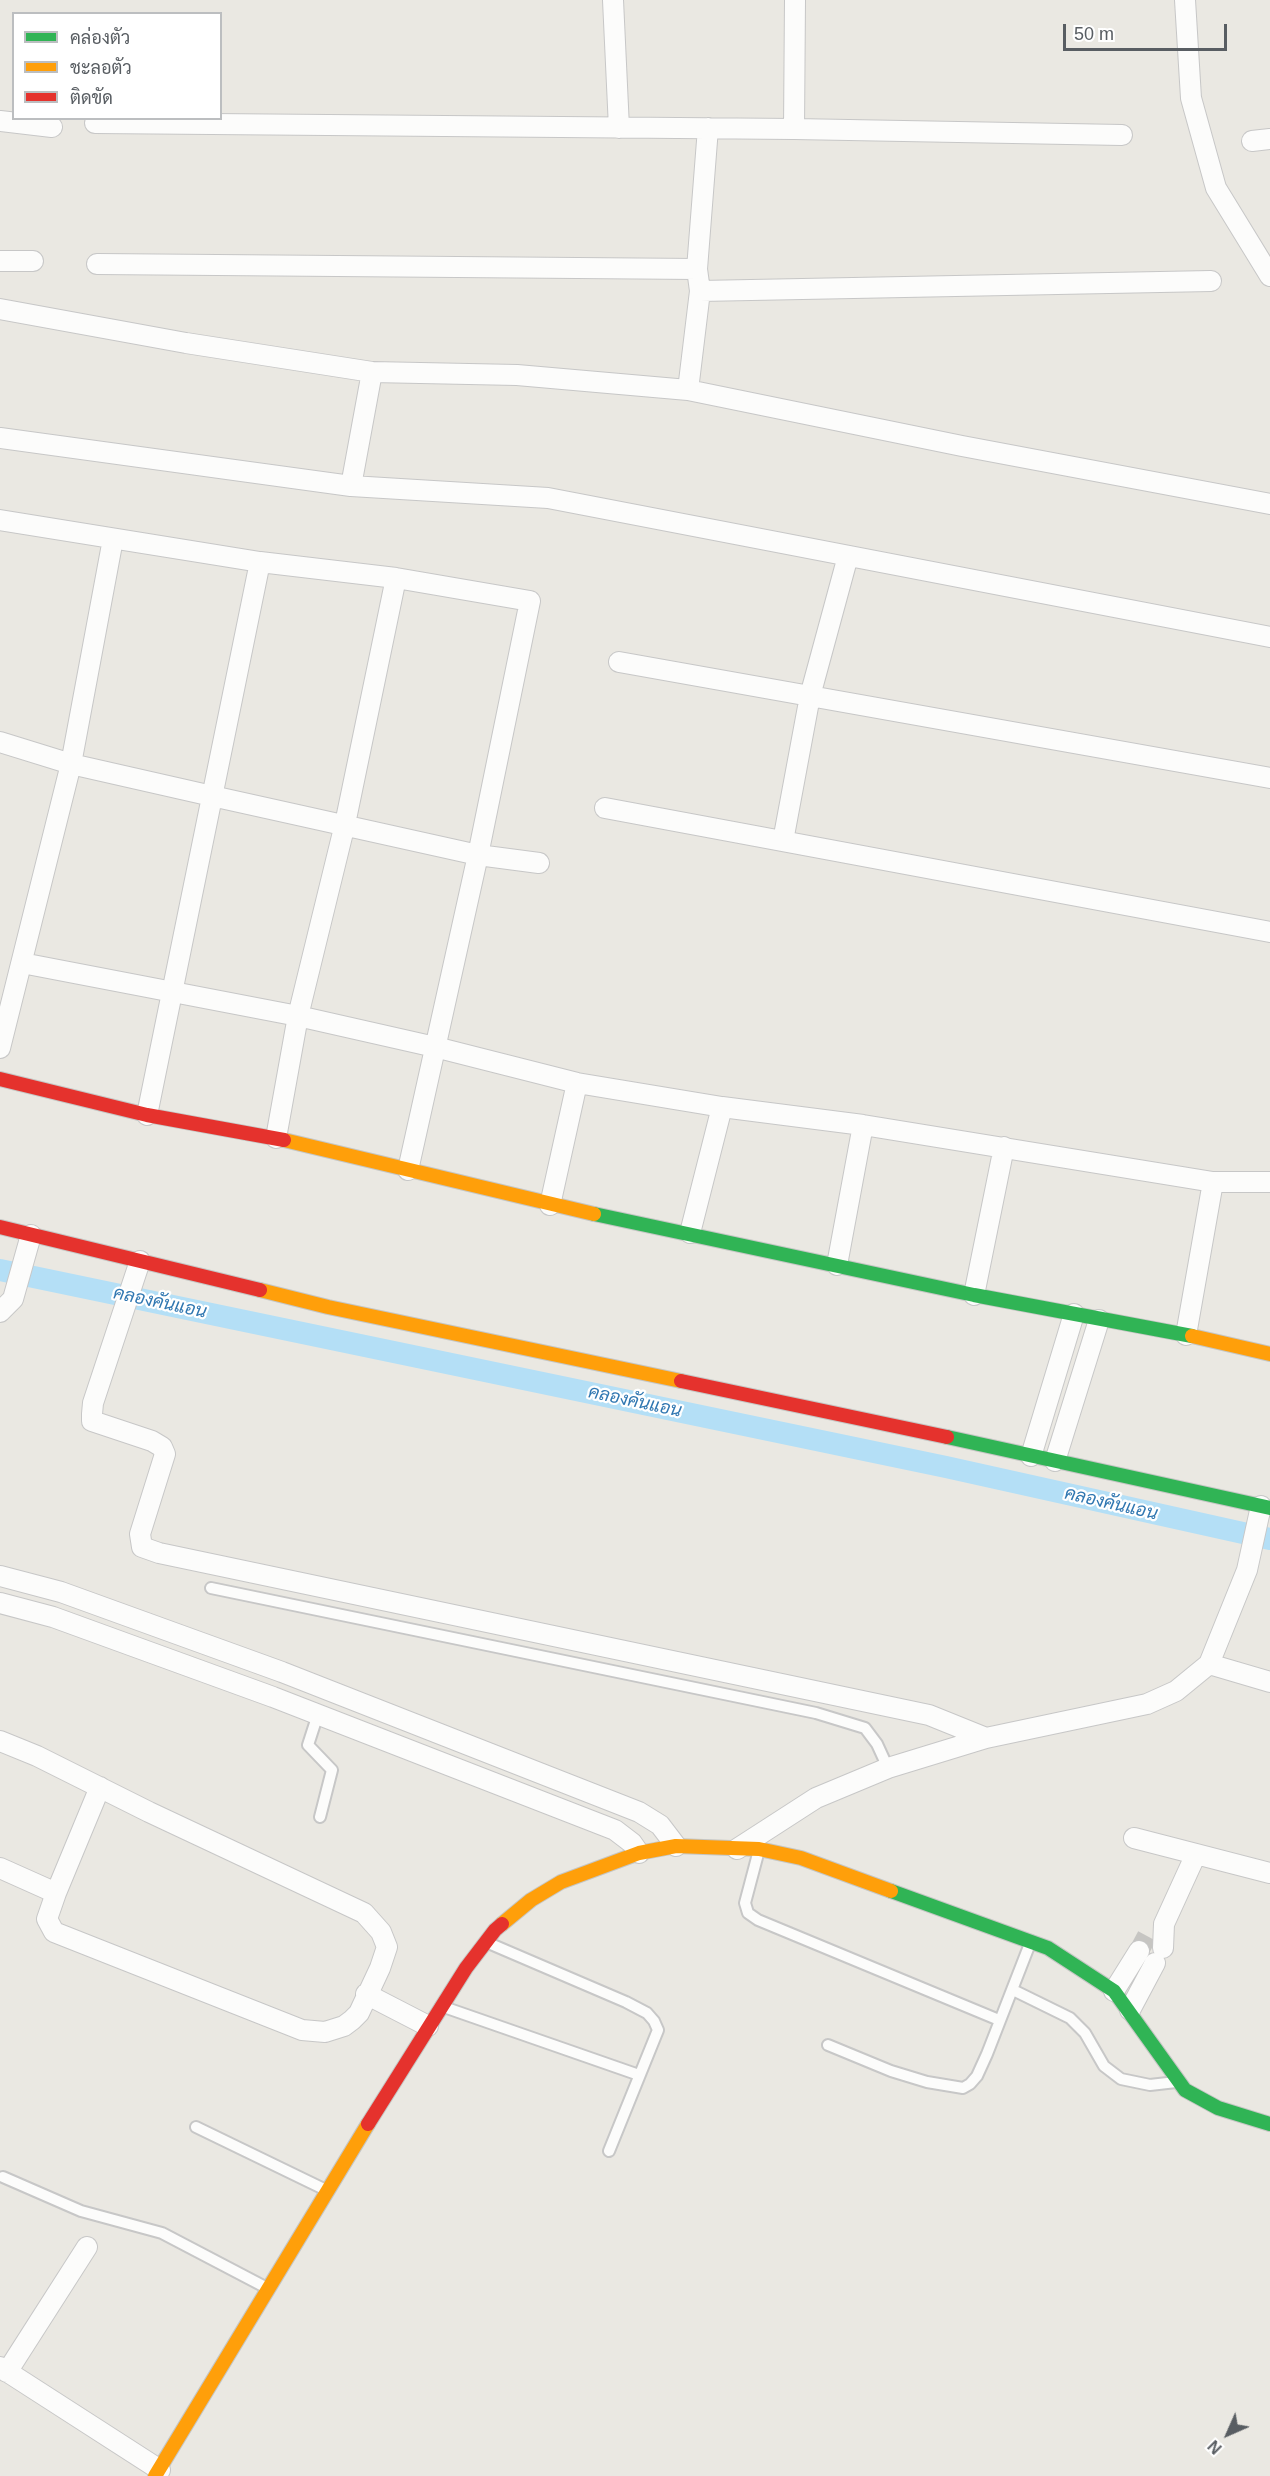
<!DOCTYPE html>
<meta charset="utf-8">
<style>
body{margin:0}
#map{position:relative;width:1270px;height:2476px;overflow:hidden;background:#eae8e2;font-family:Helvetica,Sarabun,sans-serif}
canvas{display:block}
.legend{position:absolute;left:12px;top:12px;width:210px;height:108px;box-sizing:border-box;background:#fff;border:2px solid #bcbec0;margin:0;padding:8px 10px;list-style:none;font-size:18px;color:#585d62}
.legend li{display:flex;align-items:center;gap:12px;height:30px}
.legend b{width:30px;border:2px solid #bcbec0}
.north{position:absolute;left:1198px;top:2404px;width:60px;height:60px;-webkit-text-stroke:4px #fff;paint-order:stroke;rotate:225deg;font-size:16px;font-weight:700;line-height:24px;text-align:center;color:#585d62}
.north::after{content:'';display:block;margin:auto;width:21px;height:27px;background:#585d62;clip-path:polygon(50% 0,100% 100%,50% 72%,0 100%)}
.scale{position:absolute;left:1063px;top:24px;width:164px;height:27px;box-sizing:border-box;border:3px solid #585d62;border-top:0;padding-left:8px;font-size:18px;line-height:21px;white-space:nowrap;color:#585d62;-webkit-text-stroke:4px #fff;paint-order:stroke}
</style>
<div id="map">
<canvas width="1270" height="2476"></canvas>
<ul class="legend">
<li><b style="height:8px;background:#30b455"></b>คล่องตัว</li>
<li><b style="height:8px;background:#ff9f0a"></b>ชะลอตัว</li>
<li><b style="height:8px;background:#e5322d"></b>ติดขัด</li>
</ul>
<div class="north">N</div>
<div class="scale">50 m</div>
</div>
<script>
const ctx = document.querySelector('canvas').getContext('2d');
ctx.lineJoin = 'round';
function poly(rows) {
  const path = new Path2D();
  for (const r of rows) {
    path.moveTo(r[0], r[1]);
    for (let i = 2; i < r.length; i += 2) path.lineTo(r[i], r[i + 1]);
  }
  return path;
}
function trace(path, color, width, dash) {
  ctx.strokeStyle = color;
  ctx.lineWidth = width;
  ctx.lineCap = dash ? 'butt' : 'round';
  ctx.setLineDash(dash || []);
  ctx.stroke(path);
}
function drawText(font, color, halo, rows, align = 'center') {
  ctx.font = font + ' Helvetica,Sarabun,sans-serif';
  ctx.lineWidth = 4.5;
  ctx.setLineDash([]);
  ctx.textBaseline = 'middle';
  ctx.strokeStyle = halo;
  ctx.fillStyle = color;
  for (const [text, x, y, turn = 0] of rows) {
    ctx.save();
    ctx.translate(x, y);
    ctx.rotate((+turn || 0) * Math.PI / 180);
    ctx.textAlign = isNaN(turn) ? turn : align;
    if (halo) ctx.strokeText(text, 0, 0);
    ctx.fillText(text, 0, 0);
    ctx.restore();
  }
}
trace(poly([
 [0,1270,946,1467,1270,1539]
]), '#b4dff6', 22);
trace(poly([
 [1139,1951,1147,1936]
]), '#c6c5c2', 20, [20, 10]);
const lane = poly([
 [211,1588,816,1713,865,1728,877,1744,888,1768],
 [318,1714,308,1745,332,1770,320,1817],
 [759,1850,745,1903,748,1913,758,1920,999,2020],
 [486,1942,626,2002,647,2013,654,2021,658,2030,609,2151],
 [1013,1990,1070,2018,1085,2033,1104,2066,1121,2079,1150,2085,1176,2082],
 [441,2006,639,2075],
 [828,2045,891,2071,927,2082,963,2088,970,2084,977,2076,987,2054,1031,1941],
 [196,2127,326,2190],
 [3,2177,81,2211,162,2233,267,2288]
]);
const street = poly([
 [613,0,619,128],
 [1185,0,1191,98,1216,188,1270,276],
 [0,121,52,127],
 [95,123,794,129,1122,135],
 [794,129,795,0],
 [1252,141,1270,139],
 [0,261,33,261],
 [97,264,697,269],
 [700,291,1211,281],
 [0,309,186,343,372,372,517,375,688,390,962,446,1270,504],
 [688,390,700,291,697,269,708,128],
 [0,438,351,486,548,498,1270,637],
 [351,486,372,372],
 [0,520,260,562,396,578,530,601,478,855,408,1170],
 [619,662,1270,778],
 [0,742,71,764,212,796,478,855,539,863],
 [605,808,1270,932],
 [783,841,810,696,848,556],
 [22,963,298,1016,435,1047,577,1083,722,1107,863,1125,1213,1182,1270,1182],
 [0,1048,71,764,113,539],
 [147,1115,260,562],
 [276,1138,298,1016,345,824,396,578],
 [550,1205,577,1083],
 [690,1233,722,1107],
 [140,1261,93,1403,92,1414,92,1421,152,1441,162,1447,165,1454,140,1534,142,1547,159,1553,929,1715,986,1738],
 [837,1265,863,1125],
 [974,1295,1004,1147],
 [0,1312,13,1299,31,1235],
 [1186,1335,1213,1182],
 [1031,1456,1074,1314],
 [1055,1461,1099,1320],
 [0,1576,61,1592,282,1672,639,1812,660,1825,676,1846],
 [0,1603,53,1617,273,1697,615,1830,632,1843,639,1853],
 [1209,1664,1270,1682],
 [0,1741,37,1756,149,1812,364,1913,381,1932,387,1947,380,1968,359,2013,352,2020,344,2026,325,2032,302,2030,54,1932,47,1919,56,1893,0,1868],
 [1134,1838,1270,1873],
 [737,1849,816,1798,888,1768,986,1738,1147,1704,1176,1691,1209,1664,1247,1570,1261,1506],
 [56,1893,100,1787],
 [1163,1948,1164,1924,1196,1854],
 [1114,1991,1139,1951],
 [366,1994,428,2026],
 [1130,2010,1155,1963],
 [0,2367,160,2470],
 [7,2372,87,2247]
]);
const fast = poly([
 [594,1214,974,1295,1192,1336],
 [947,1437,1270,1508],
 [891,1891,1048,1948,1114,1991,1185,2090,1218,2108,1270,2124]
]);
const slow = poly([
 [284,1140,594,1214],
 [260,1290,328,1307,681,1381],
 [1192,1336,1270,1354],
 [502,1924,531,1900,561,1882,639,1853,676,1846,759,1849,801,1858,891,1891],
 [155,2476,368,2124]
]);
const jam = poly([
 [0,1079,147,1115,284,1140],
 [0,1227,260,1290],
 [681,1381,947,1437],
 [368,2124,466,1968,495,1930,502,1924]
]);
trace(lane, '#c7c7c7', 14);
trace(street, '#c7c7c7', 22);
trace(fast, '#c5c6c4', 16);
trace(slow, '#c5c6c4', 16);
trace(jam, '#c5c6c4', 16);
trace(lane, '#fcfcfb', 10);
trace(street, '#fcfcfb', 20);
trace(fast, '#30b455', 14);
trace(slow, '#ff9f0a', 14);
trace(jam, '#e5322d', 14);
drawText('italic 18px', '#3077b1', '#fff', [
 ["คลองคันแอน",160,1303,12],
 ["คลองคันแอน",635,1402,12],
 ["คลองคันแอน",1111,1504,13]
]);
</script>
